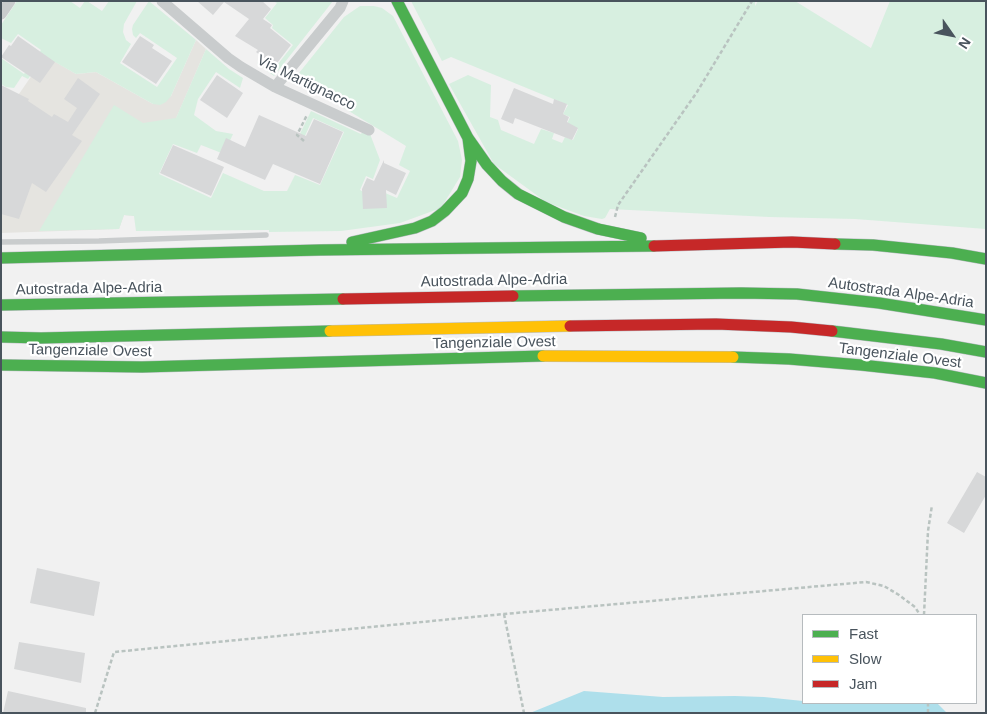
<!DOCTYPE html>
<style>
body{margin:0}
#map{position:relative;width:987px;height:714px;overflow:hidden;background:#f1f1f1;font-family:Arial,sans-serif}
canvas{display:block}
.frame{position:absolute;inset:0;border:2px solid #49545d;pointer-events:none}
.legend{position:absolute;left:802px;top:614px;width:175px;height:90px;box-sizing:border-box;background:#fff;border:1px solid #b6bbbe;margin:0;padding:6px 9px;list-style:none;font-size:15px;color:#49545d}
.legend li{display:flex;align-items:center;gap:10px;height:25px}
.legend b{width:25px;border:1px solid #b6bbbe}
.north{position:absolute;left:927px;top:10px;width:50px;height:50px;-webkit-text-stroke:4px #fff;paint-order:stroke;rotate:123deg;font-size:14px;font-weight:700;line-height:20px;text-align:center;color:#49545d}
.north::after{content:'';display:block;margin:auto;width:18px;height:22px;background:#49545d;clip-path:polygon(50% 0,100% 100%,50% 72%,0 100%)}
</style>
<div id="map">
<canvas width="987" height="714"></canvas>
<div class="frame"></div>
<ul class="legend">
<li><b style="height:6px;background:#4caf50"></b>Fast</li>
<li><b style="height:6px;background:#ffc107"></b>Slow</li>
<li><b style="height:6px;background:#c62828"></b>Jam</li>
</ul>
<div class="north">N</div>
</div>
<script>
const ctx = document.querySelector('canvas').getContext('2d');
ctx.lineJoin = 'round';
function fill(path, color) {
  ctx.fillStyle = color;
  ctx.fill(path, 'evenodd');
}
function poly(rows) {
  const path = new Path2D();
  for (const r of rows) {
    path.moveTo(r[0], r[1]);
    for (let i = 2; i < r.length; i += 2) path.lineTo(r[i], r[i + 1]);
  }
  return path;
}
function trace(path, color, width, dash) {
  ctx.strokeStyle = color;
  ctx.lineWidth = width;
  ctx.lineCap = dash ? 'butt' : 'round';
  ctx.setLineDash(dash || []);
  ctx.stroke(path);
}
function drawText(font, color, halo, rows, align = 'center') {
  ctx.font = font + ' Arial,sans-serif';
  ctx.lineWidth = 4.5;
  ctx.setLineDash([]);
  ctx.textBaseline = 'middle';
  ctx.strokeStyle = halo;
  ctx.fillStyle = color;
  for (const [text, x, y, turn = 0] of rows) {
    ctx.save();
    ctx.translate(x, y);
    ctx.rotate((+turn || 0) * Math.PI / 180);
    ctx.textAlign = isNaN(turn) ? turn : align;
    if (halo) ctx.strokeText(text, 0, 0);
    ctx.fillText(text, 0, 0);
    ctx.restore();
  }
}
fill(poly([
 [196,40,206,49,134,216,124,215,119,229,1,233,1,120,39,65,47,57,76,74,96,72,153,104,171,96]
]), '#e5e4e0');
fill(poly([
 [17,1,70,1,80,8,85,1,87,1,102,11,109,1,137,1,124,24,123,32,126,40,131,44,120,63,157,87,177,58,140,33,136,38,133,35,132,29,133,25,149,1,196,40,171,96,166,102,160,105,153,104,96,72,76,74,55,62,39,64,28,79,22,76,14,88,6,87,1,84,1,58,24,74,41,50,18,34,11,43,1,38,1,25],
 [273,1,333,1,274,76,257,63,261,60,274,69,293,45,272,28,273,25,265,18,277,3],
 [411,1,755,1,755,6,758,1,795,1,871,48,890,1,986,1,986,229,855,219,769,217,610,209,605,218,602,219,584,216,546,202,494,164,449,84,468,75,491,85,490,117,498,120,501,130,534,144,541,129,554,133,552,139,562,143,565,137,573,140,578,129,567,124,570,117,563,114,568,105,451,57,442,61],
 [360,6,374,6,382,8,393,16,458,141,462,160,460,177,441,208,400,223,341,231,269,232,269,230,136,231,134,216,124,215,119,229,39,231,114,105,143,123,176,118,206,49,229,69,243,78,240,88,216,72,198,99,194,115,216,131,233,134,224,154,201,145,197,153,173,144,159,174,211,198,223,173,264,191,287,191,295,175,320,185,344,132,313,118,304,138,299,136,311,111,361,134,363,131,370,134,380,160,373,179,366,176,360,190,374,197,378,190,397,198,410,171,399,165,406,146,295,78,344,17]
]), '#d7efe0');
fill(poly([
 [584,691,663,697,735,696,764,697,803,701,803,703,937,703,947,713,530,713]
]), '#aedfeb');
fill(poly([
 [197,1,262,1,271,9,263,19,272,25,270,28,291,45,274,67,256,52,258,50,235,36,249,19,224,2,213,15],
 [18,36,55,62,40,83,1,57,9,45,11,46],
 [140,36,154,45,152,48,172,61,156,84,122,62],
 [217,75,243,93,227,118,200,100],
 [78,78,100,94,72,135,82,141,46,192,32,183,19,219,1,214,1,85,29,99,28,101,52,117,54,114,68,122,77,108,64,99],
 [514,88,553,104,554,99,567,104,563,114,569,117,567,122,578,128,572,140,515,118,513,124,501,119],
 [259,115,306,136,314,119,343,132,320,184,273,164,265,180,217,159,226,138,245,147],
 [173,145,224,167,211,196,160,173],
 [384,160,384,163,406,173,396,195,386,190,387,208,363,209,362,189,367,178,374,181],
 [977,472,986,477,986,495,964,533,947,523],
 [37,568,100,582,94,616,30,603],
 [19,642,85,653,81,683,14,669],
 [8,691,86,708,86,713,3,713]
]), '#d7d8d9');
const fast = poly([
 [397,1,468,138,487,165,502,181,518,194,564,217,598,229,641,238],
 [352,242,415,228,432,221,445,211,462,193,468,179,471,161,468,138],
 [835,244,873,245,952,253,986,259],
 [1,258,320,250,654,246],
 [513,296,741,293,797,294,879,303,986,320],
 [1,305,343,299],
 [832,331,941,344,986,352],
 [1,337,41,338,330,331],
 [733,357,789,359,861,365,935,373,986,383],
 [1,365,142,367,543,356]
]);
const slow = poly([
 [330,331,570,326],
 [543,356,733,357]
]);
const jam = poly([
 [654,246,792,242,835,244],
 [343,299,513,296],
 [570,326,716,324,791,327,832,331]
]);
trace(fast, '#b6bbc0', 12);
trace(slow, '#b6bbc0', 12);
trace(jam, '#b6bbc0', 12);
trace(poly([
 [304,141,297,135,307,115],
 [615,217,618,205,697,92,752,1],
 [504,614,524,713],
 [924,615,928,531,932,505],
 [95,713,114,652,504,614,866,582,884,586,899,595,915,607,920,615],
 [928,713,928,703]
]), '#b9c3c0', 2.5, [4, 2.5]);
trace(poly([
 [1,242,99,241,266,235]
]), '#c9cccd', 5.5);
trace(poly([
 [162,1,228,58,241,67,275,87,369,130],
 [1,14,10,1],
 [275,87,340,8,343,1]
]), '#c9cccd', 11);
trace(fast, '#4caf50', 11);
trace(slow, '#ffc107', 11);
trace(jam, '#c62828', 11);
drawText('15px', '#49545d', '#fff', [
 ["Via Martignacco",306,83,26],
 ["Autostrada Alpe-Adria",494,281,-1],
 ["Autostrada Alpe-Adria",89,289,-1],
 ["Autostrada Alpe-Adria",901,293,8],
 ["Tangenziale Ovest",494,343,-1],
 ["Tangenziale Ovest",90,351,1],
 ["Tangenziale Ovest",900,356,7]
]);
</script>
